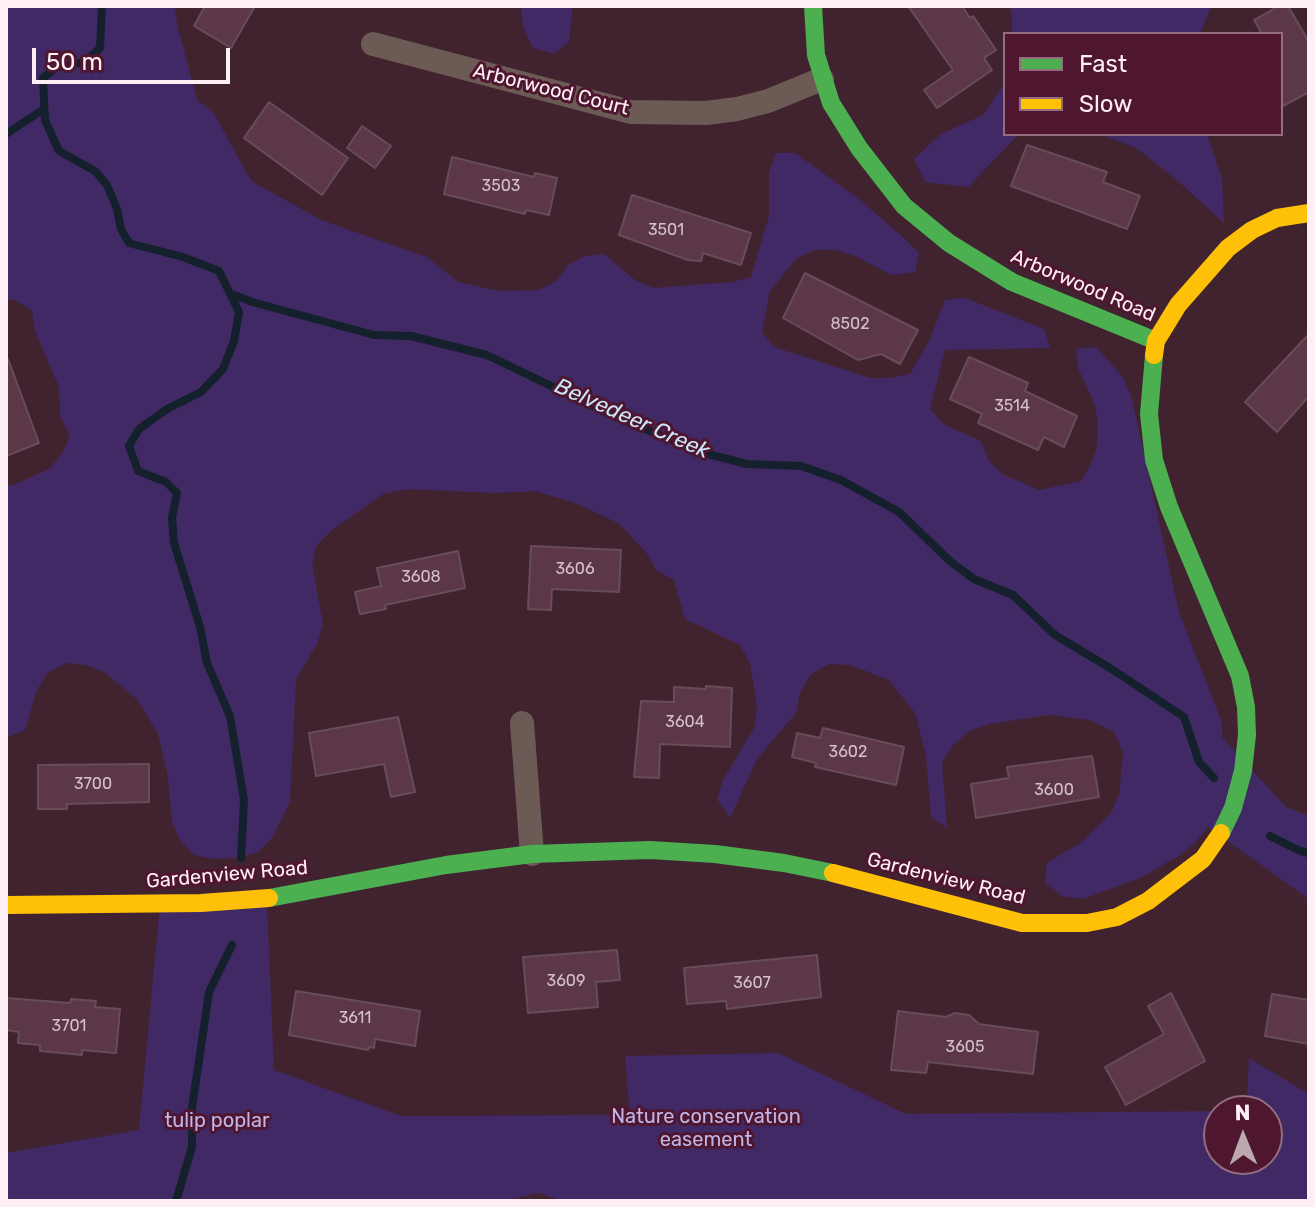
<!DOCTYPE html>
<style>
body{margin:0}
#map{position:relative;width:1315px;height:1207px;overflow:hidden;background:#412330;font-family:Rubik,sans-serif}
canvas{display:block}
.frame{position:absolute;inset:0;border:8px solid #feeff4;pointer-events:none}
.legend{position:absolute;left:1003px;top:32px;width:280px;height:104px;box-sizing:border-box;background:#4e162f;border:2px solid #946d7e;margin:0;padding:10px 14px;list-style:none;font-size:24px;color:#feeff4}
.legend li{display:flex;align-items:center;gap:16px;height:40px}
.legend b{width:40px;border:2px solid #946d7e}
.north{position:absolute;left:1203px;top:1095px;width:80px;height:80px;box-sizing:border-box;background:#4e162f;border:2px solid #946d7e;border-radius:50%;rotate:359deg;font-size:22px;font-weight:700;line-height:32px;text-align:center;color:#feeff4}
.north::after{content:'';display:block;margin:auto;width:28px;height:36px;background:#bca8af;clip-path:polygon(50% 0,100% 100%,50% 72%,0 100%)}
.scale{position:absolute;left:32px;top:48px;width:198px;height:36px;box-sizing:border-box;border:4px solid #feeff4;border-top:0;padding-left:10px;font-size:24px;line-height:28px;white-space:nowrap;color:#feeff4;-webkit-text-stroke:6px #4e162f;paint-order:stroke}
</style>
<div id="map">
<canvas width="1315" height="1207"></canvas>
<div class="frame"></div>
<ul class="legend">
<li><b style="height:10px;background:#4caf50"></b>Fast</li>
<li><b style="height:10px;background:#ffc107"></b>Slow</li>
</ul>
<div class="north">N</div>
<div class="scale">50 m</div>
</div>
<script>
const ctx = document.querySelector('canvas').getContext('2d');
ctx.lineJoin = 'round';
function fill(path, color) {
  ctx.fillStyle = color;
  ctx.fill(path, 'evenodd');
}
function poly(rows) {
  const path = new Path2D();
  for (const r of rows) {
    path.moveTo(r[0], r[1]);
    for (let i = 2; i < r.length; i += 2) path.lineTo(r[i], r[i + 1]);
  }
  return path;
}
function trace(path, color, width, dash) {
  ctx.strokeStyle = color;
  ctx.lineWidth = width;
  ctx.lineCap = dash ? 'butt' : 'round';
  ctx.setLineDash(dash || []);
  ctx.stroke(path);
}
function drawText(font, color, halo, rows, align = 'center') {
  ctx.font = font + ' Rubik,sans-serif';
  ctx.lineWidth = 6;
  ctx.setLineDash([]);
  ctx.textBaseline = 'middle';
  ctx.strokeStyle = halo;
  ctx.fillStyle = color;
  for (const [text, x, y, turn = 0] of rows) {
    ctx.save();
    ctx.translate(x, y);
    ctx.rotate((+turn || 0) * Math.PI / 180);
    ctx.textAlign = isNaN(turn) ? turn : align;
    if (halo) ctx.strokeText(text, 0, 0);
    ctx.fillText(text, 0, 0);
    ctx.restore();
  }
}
fill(poly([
 [6,6,175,6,177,24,197,100,213,112,251,181,321,220,427,257,458,282,498,291,539,290,556,281,568,265,585,256,604,254,635,280,653,288,733,282,751,277,769,216,769,173,776,153,795,153,859,199,905,239,919,253,915,272,892,275,855,256,835,250,815,250,796,259,770,291,762,332,774,347,870,378,889,378,910,374,930,339,945,300,965,298,1044,329,1050,348,945,350,930,409,943,424,981,441,988,460,1002,474,1039,490,1081,481,1091,464,1097,446,1098,424,1095,405,1078,368,1076,349,1096,347,1122,376,1131,395,1179,612,1222,723,1222,737,1286,807,1309,816,1309,899,1208,827,1195,843,1180,855,1142,877,1083,899,1062,896,1045,883,1047,863,1082,842,1111,813,1119,795,1123,752,1114,732,1090,720,1049,715,989,724,970,731,953,745,942,763,947,828,931,817,926,755,915,713,889,680,850,665,829,664,810,675,800,693,796,713,757,759,730,818,717,799,723,780,754,728,757,707,750,663,740,645,685,619,674,580,656,570,646,552,618,523,578,504,536,491,493,493,408,489,383,494,332,530,317,545,312,564,323,623,317,644,296,679,290,802,272,838,258,852,236,858,214,859,194,855,180,840,172,821,168,777,158,734,138,700,104,672,86,665,66,663,47,673,37,690,25,730,6,738,6,485,13,485,49,469,62,454,70,436,60,416,59,387,35,331,32,311,15,300,6,299],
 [521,6,573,6,569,42,554,54,533,48,523,27],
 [1009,6,1211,6,1200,34,1012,34,1012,13],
 [1005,83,1005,134,1019,134,968,187,925,182,914,159,941,134,983,115],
 [1100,134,1207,134,1222,179,1224,223,1178,181,1138,149],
 [160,904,267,905,274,1070,401,1116,630,1115,625,1056,778,1053,906,1114,1219,1111,1219,1159,1267,1159,1267,1111,1219,1111,1247,1100,1249,1058,1309,1094,1309,1201,564,1201,538,1193,503,1201,6,1201,6,1153,139,1130]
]), '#412965');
trace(poly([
 [102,6,100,48,85,62,57,67,43,78,45,120,59,151,95,171,107,185,117,209,121,229,129,243,183,257,219,271,239,312,234,341,223,369,201,392,167,409,139,429,129,446,138,471,166,482,177,493,172,518,174,543,200,627,207,663,230,716,244,800,241,858],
 [6,134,44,109],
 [232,294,252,302,374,335,411,336,487,355,611,415,704,453,747,464,801,466,841,480,899,512,951,562,974,579,1013,595,1055,635,1110,668,1184,717,1199,762,1214,778],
 [1270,836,1300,851,1309,853],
 [176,1201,192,1147,192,1108,209,992,232,945]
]), '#14212c', 8);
const building = poly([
 [205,6,255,6,231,48,194,26,205,6],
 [908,6,962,6,970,18,973,16,996,50,984,58,992,70,937,108,924,90,953,70,908,6],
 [1279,6,1288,6,1309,42,1309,92,1281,107,1281,34,1262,34,1254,20,1279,6],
 [269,102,348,158,322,195,244,138,269,102],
 [362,126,391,146,375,168,347,148,362,126],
 [1027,145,1107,172,1103,182,1140,196,1127,229,1011,186,1027,145],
 [452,157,534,177,535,173,557,178,549,215,526,210,525,214,444,194,452,157],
 [632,195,751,233,741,265,703,253,701,261,688,260,619,235,632,195],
 [805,273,918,330,900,364,881,354,858,360,783,318,805,273],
 [1309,334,1309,396,1277,432,1245,402,1309,334],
 [969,357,1028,383,1025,391,1077,416,1064,447,1044,437,1038,450,978,423,982,414,950,399,969,357],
 [6,359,8,359,39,443,6,456,6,359],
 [531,546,621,550,619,592,552,589,551,610,528,609,531,546],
 [458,551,465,588,385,605,386,609,360,614,355,592,381,586,377,568,458,551],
 [706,686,732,688,730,747,660,744,659,778,634,777,641,701,674,702,674,687,706,689,706,686],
 [398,717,415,792,391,797,384,764,316,776,309,733,398,717],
 [823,728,904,747,896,785,815,767,816,763,792,757,797,733,820,738,823,728],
 [1092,756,1099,797,976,818,971,784,1009,778,1007,767,1092,756],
 [149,764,149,802,67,804,67,809,38,809,38,765,149,764],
 [617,950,620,980,596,982,598,1007,528,1013,523,957,617,950],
 [817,955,821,997,727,1009,726,1001,687,1004,684,968,817,955],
 [296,991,420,1011,415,1046,375,1039,374,1048,369,1047,368,1050,289,1035,296,991],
 [1171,993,1205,1061,1126,1105,1105,1067,1164,1034,1148,1006,1171,993],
 [1272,994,1309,1000,1309,1044,1265,1036,1272,994],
 [6,998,70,1003,71,999,96,1001,95,1007,120,1009,116,1053,82,1050,82,1055,40,1051,40,1045,18,1043,19,1032,6,1030,6,998],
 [898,1011,946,1017,955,1013,969,1015,979,1024,1038,1032,1033,1074,928,1062,926,1073,891,1070,898,1011]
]);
fill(building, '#5b3748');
trace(building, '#674d58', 2);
trace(poly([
 [373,44,631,112,706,113,737,109,768,101,822,79],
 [522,723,532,854]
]), '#6c5b54', 24);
trace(poly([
 [813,6,816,55,831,103,859,148,904,206,949,243,1012,282,1156,341],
 [1154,355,1149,414,1154,460,1169,507,1240,676,1246,707,1247,735,1243,771,1233,808,1221,833],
 [269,898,446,865,532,854,650,850,715,854,784,863,833,873]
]), '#4caf50', 18);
trace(poly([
 [1154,355,1156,341,1178,305,1228,248,1252,230,1277,218,1309,213],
 [833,873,1022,923,1087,923,1117,917,1148,901,1203,859,1221,833],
 [6,905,201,903,269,898]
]), '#ffc107', 18);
drawText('16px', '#d5c1c9', null, [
 ["3503",501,186],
 ["3501",666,230],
 ["8502",850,324],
 ["3514",1012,406],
 ["3606",575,569],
 ["3608",421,577],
 ["3604",685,722],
 ["3602",848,752],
 ["3700",93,784],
 ["3600",1054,790],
 ["3609",566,981],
 ["3607",752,983],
 ["3611",355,1018],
 ["3701",69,1026],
 ["3605",965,1047]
]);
drawText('20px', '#feeff4', '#4e162f', [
 ["Arborwood Court",551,90,14],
 ["Arborwood Road",1083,286,23],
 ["Gardenview Road",227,875,-5],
 ["Gardenview Road",946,879,14]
]);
drawText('20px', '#c2b5ea', '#4e162f', [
 ["Nature conservation",706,1117],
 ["easement",706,1140],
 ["tulip poplar",217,1121]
]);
drawText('italic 22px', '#cce7f9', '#4e162f', [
 ["Belvedeer Creek",632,419,24]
]);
</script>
